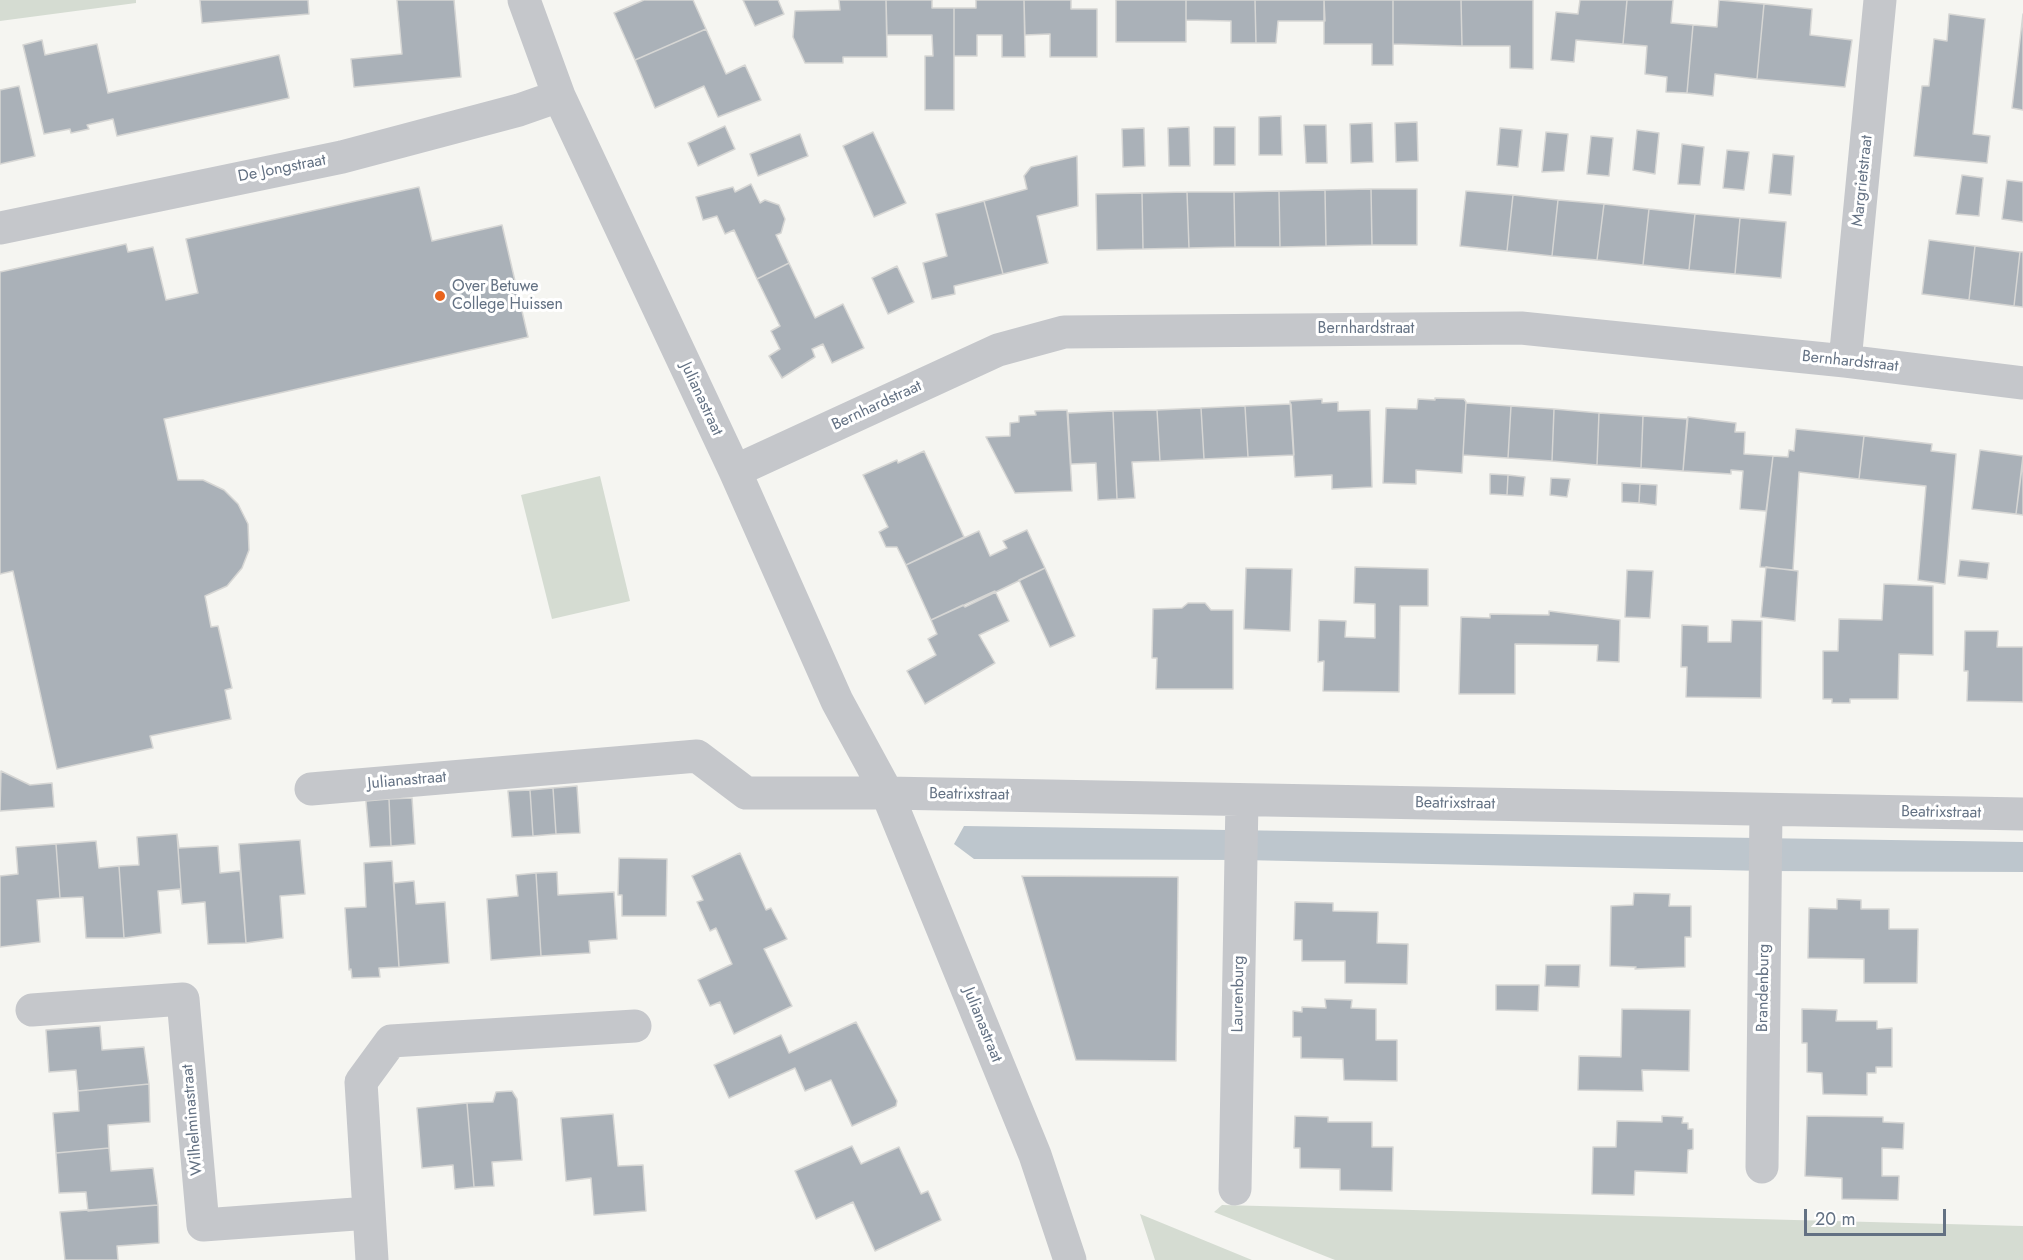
<!DOCTYPE html>
<style>
body{margin:0}
#map{position:relative;width:2023px;height:1260px;overflow:hidden;background:#f5f5f1;font-family:Jost,sans-serif}
canvas{display:block}
.scale{position:absolute;left:1804px;top:1209px;width:142px;height:27px;box-sizing:border-box;border:3px solid #637183;border-top:0;padding-left:8px;font-size:18px;line-height:21px;white-space:nowrap;color:#637183;-webkit-text-stroke:4px #fff;paint-order:stroke}
</style>
<div id="map">
<canvas width="2023" height="1260"></canvas>
<div class="scale">20 m</div>
</div>
<script>
const ctx = document.querySelector('canvas').getContext('2d');
ctx.lineJoin = 'round';
function fill(path, color) {
  ctx.fillStyle = color;
  ctx.fill(path, 'evenodd');
}
function poly(rows) {
  const path = new Path2D();
  for (const r of rows) {
    path.moveTo(r[0], r[1]);
    for (let i = 2; i < r.length; i += 2) path.lineTo(r[i], r[i + 1]);
  }
  return path;
}
function trace(path, color, width, dash) {
  ctx.strokeStyle = color;
  ctx.lineWidth = width;
  ctx.lineCap = dash ? 'butt' : 'round';
  ctx.setLineDash(dash || []);
  ctx.stroke(path);
}
function drawText(font, color, halo, rows, align = 'center') {
  ctx.font = font + ' Jost,sans-serif';
  ctx.lineWidth = 6;
  ctx.setLineDash([]);
  ctx.textBaseline = 'middle';
  ctx.strokeStyle = halo;
  ctx.fillStyle = color;
  for (const [text, x, y, turn = 0] of rows) {
    ctx.save();
    ctx.translate(x, y);
    ctx.rotate((+turn || 0) * Math.PI / 180);
    ctx.textAlign = isNaN(turn) ? turn : align;
    if (halo) ctx.strokeText(text, 0, 0);
    ctx.fillText(text, 0, 0);
    ctx.restore();
  }
}
fill(poly([
 [0,0,136,0,136,3,0,21],
 [600,476,630,601,552,619,521,495],
 [1222,1205,2023,1226,2023,1260,1335,1260,1214,1212],
 [1140,1214,1252,1260,1155,1260]
]), '#d5dcd2');
fill(poly([
 [964,826,2023,842,2023,872,1765,871,1242,860,974,859,954,844]
]), '#bdc6cd');
const building = poly([
 [200,0,308,0,309,14,202,23,200,0],
 [397,0,454,0,461,77,354,87,351,59,402,54,397,0],
 [644,0,693,0,706,29,635,60,614,13,644,0],
 [743,0,778,0,784,14,755,26,743,0],
 [839,0,886,0,887,57,843,57,843,63,805,63,793,37,795,11,840,10,839,0],
 [886,0,932,0,932,8,954,8,954,110,925,110,925,56,933,56,932,35,887,35,886,0],
 [976,0,1024,0,1025,57,1002,57,1002,35,977,35,977,56,954,56,954,8,976,8,976,0],
 [1024,0,1071,0,1071,9,1097,9,1097,57,1050,57,1050,34,1025,35,1024,0],
 [1116,0,1186,0,1186,42,1116,42,1116,0],
 [1186,0,1255,0,1256,43,1231,43,1231,21,1186,20,1186,0],
 [1255,0,1324,0,1325,21,1278,21,1276,43,1256,43,1255,0],
 [1324,0,1393,0,1393,65,1372,65,1372,44,1324,44,1324,0],
 [1393,0,1461,0,1462,46,1393,44,1393,0],
 [1461,0,1533,0,1533,69,1510,68,1510,46,1462,46,1461,0],
 [1580,0,1627,0,1623,44,1576,40,1574,62,1551,60,1556,12,1578,14,1580,0],
 [1627,0,1673,0,1671,23,1693,25,1687,93,1666,92,1667,77,1645,74,1647,46,1623,44,1627,0],
 [1719,0,1764,4,1757,79,1715,74,1713,96,1687,93,1693,25,1717,27,1719,0],
 [1764,4,1812,9,1810,35,1852,40,1845,87,1757,79,1764,4],
 [1949,14,1985,19,1973,134,1990,136,1987,163,1914,156,1922,86,1929,86,1934,39,1947,41,1949,14],
 [2023,14,2023,110,2012,108,2023,14],
 [706,29,726,74,745,65,761,100,718,117,704,86,655,108,635,60,706,29],
 [42,40,45,55,97,44,108,93,279,55,289,98,117,136,113,119,87,125,89,129,71,133,70,129,44,134,23,45,42,40],
 [19,86,35,156,0,164,0,90,19,86],
 [1281,116,1282,155,1259,155,1259,117,1281,116],
 [1417,122,1418,161,1396,162,1395,123,1417,122],
 [1372,123,1373,162,1351,163,1350,124,1372,123],
 [1304,125,1326,125,1327,163,1306,163,1304,125],
 [725,126,735,149,698,166,688,143,725,126],
 [1189,127,1190,166,1169,166,1168,128,1189,127],
 [1214,127,1235,127,1235,165,1214,165,1214,127],
 [1144,128,1145,166,1123,167,1122,129,1144,128],
 [1500,128,1522,130,1518,167,1497,165,1500,128],
 [1637,130,1659,133,1655,174,1633,170,1637,130],
 [873,132,906,203,874,217,843,146,873,132],
 [1546,132,1568,134,1564,171,1542,172,1546,132],
 [800,134,808,156,758,176,750,154,800,134],
 [1591,136,1613,138,1609,176,1587,174,1591,136],
 [1682,144,1704,147,1700,185,1678,184,1682,144],
 [1727,150,1749,152,1744,190,1723,188,1727,150],
 [1773,154,1794,156,1791,195,1769,193,1773,154],
 [1077,156,1078,206,1037,216,1048,263,1003,274,984,201,1027,189,1024,176,1031,167,1077,156],
 [1962,175,1983,178,1979,216,1956,214,1962,175],
 [2007,180,2023,182,2023,222,2002,219,2007,180],
 [751,184,760,203,765,200,779,205,785,219,781,233,776,235,789,263,757,279,734,230,725,234,717,216,703,220,696,197,733,187,735,192,751,184],
 [419,187,432,241,502,225,528,337,164,419,178,480,203,480,224,490,238,504,248,524,249,550,242,568,227,586,205,596,211,627,218,626,232,688,225,690,231,719,150,736,153,748,57,769,13,571,0,574,0,272,126,244,128,252,153,247,166,300,198,293,186,239,419,187],
 [1371,189,1417,189,1417,245,1372,245,1371,189],
 [1371,189,1372,245,1326,246,1325,190,1371,189],
 [1325,190,1326,246,1280,247,1279,191,1325,190],
 [1279,191,1280,247,1235,247,1234,192,1279,191],
 [1466,191,1513,195,1507,251,1460,246,1466,191],
 [1187,192,1189,248,1143,249,1142,193,1187,192],
 [1187,192,1234,192,1235,247,1189,248,1187,192],
 [1142,193,1143,249,1097,250,1096,194,1142,193],
 [1513,195,1558,200,1552,256,1507,251,1513,195],
 [1558,200,1604,204,1597,260,1552,256,1558,200],
 [984,201,1003,274,954,286,955,294,932,299,923,263,947,256,936,214,984,201],
 [1604,204,1649,209,1643,265,1597,260,1604,204],
 [1649,209,1695,214,1689,270,1643,265,1649,209],
 [1695,214,1740,218,1735,274,1689,270,1695,214],
 [1740,218,1786,222,1781,278,1735,274,1740,218],
 [1929,240,1975,246,1969,300,1922,294,1929,240],
 [1975,246,2020,252,2014,306,1969,300,1975,246],
 [2020,252,2023,252,2023,307,2014,306,2020,252],
 [789,263,815,318,843,304,864,348,832,363,823,344,812,349,815,357,782,378,769,356,780,349,771,331,780,326,757,279,789,263],
 [897,266,914,302,888,314,872,278,897,266],
 [1435,398,1464,399,1466,402,1462,473,1416,470,1416,484,1383,483,1386,408,1417,409,1418,399,1435,400,1435,398],
 [1322,399,1322,403,1338,402,1338,411,1370,410,1372,487,1332,489,1332,475,1295,477,1290,401,1322,399],
 [1466,403,1511,406,1508,458,1463,455,1466,403],
 [1291,404,1294,455,1248,457,1245,406,1291,404],
 [1245,406,1248,457,1204,459,1201,408,1245,406],
 [1511,406,1554,409,1552,461,1508,458,1511,406],
 [1201,408,1204,459,1160,461,1157,410,1201,408],
 [1554,409,1599,413,1597,465,1552,461,1554,409],
 [1067,410,1072,491,1015,493,986,437,1010,436,1010,423,1019,422,1019,416,1036,415,1035,411,1067,410],
 [1157,410,1160,461,1132,462,1135,498,1117,499,1113,411,1157,410],
 [1113,411,1117,499,1098,500,1096,463,1071,464,1068,413,1113,411],
 [1599,413,1643,416,1641,468,1597,465,1599,413],
 [1643,416,1687,419,1683,471,1641,468,1643,416],
 [1688,417,1736,423,1735,432,1745,432,1744,454,1773,456,1766,511,1740,509,1743,471,1731,470,1731,474,1683,471,1688,417],
 [1796,429,1864,436,1859,479,1799,472,1793,570,1760,567,1773,456,1788,457,1789,450,1794,451,1796,429],
 [1864,436,1932,444,1931,451,1956,454,1945,584,1918,580,1926,486,1859,479,1864,436],
 [1980,450,2023,456,2016,514,1972,509,1980,450],
 [924,451,964,537,906,565,897,547,886,547,879,532,888,527,863,475,897,460,898,463,924,451],
 [2023,460,2023,515,2016,514,2023,460],
 [1490,474,1508,475,1507,495,1490,494,1490,474],
 [1508,475,1525,477,1523,496,1507,495,1508,475],
 [1551,478,1570,479,1567,497,1550,495,1551,478],
 [1622,483,1640,484,1639,503,1622,502,1622,483],
 [1640,484,1657,485,1656,505,1639,503,1640,484],
 [1027,530,1045,568,965,607,963,605,931,620,906,565,979,531,990,556,1007,548,1003,541,1027,530],
 [1960,560,1989,563,1987,579,1958,576,1960,560],
 [1355,567,1428,569,1428,606,1400,606,1399,692,1323,691,1324,661,1318,662,1319,620,1346,621,1345,637,1375,638,1375,604,1354,603,1355,567],
 [1766,567,1798,571,1795,621,1761,617,1766,567],
 [1045,568,1075,636,1050,647,1019,580,1045,568],
 [1246,568,1292,569,1290,631,1244,629,1246,568],
 [1627,570,1653,571,1650,618,1625,617,1627,570],
 [1884,584,1933,586,1933,655,1899,654,1898,699,1850,699,1850,703,1832,703,1832,699,1823,699,1823,651,1838,651,1839,619,1882,620,1884,584],
 [995,591,1009,621,979,635,995,663,925,704,907,671,936,655,928,639,937,634,931,620,995,591],
 [1188,603,1205,603,1211,610,1233,610,1233,689,1156,689,1157,658,1152,658,1153,609,1182,608,1188,603],
 [1549,611,1620,620,1619,662,1597,661,1598,645,1515,644,1515,694,1459,694,1461,617,1490,618,1490,614,1549,615,1549,611],
 [1732,620,1762,621,1761,698,1686,697,1687,667,1681,667,1682,625,1708,626,1708,642,1731,642,1732,620],
 [1965,631,1998,631,1997,647,2023,647,2023,702,1967,701,1968,671,1964,671,1965,631],
 [1,771,30,785,52,783,54,807,0,811,1,771],
 [577,786,580,833,556,834,553,788,577,786],
 [553,788,556,834,533,836,530,790,553,788],
 [530,790,533,836,512,837,508,791,530,790],
 [412,798,415,844,391,846,389,799,412,798],
 [389,799,391,846,370,847,366,801,389,799],
 [177,834,179,848,218,846,220,873,240,871,246,943,208,944,205,902,182,904,177,834],
 [177,834,182,904,180,889,158,891,161,933,124,938,119,866,139,865,137,837,177,834],
 [300,840,305,894,280,896,283,938,246,943,239,844,300,840],
 [96,841,99,868,119,866,124,938,86,938,83,897,60,898,56,844,96,841],
 [56,844,60,898,37,900,40,942,0,947,0,876,18,874,16,847,56,844],
 [740,853,766,910,771,908,787,939,764,949,792,1006,734,1034,720,1002,710,1006,698,980,732,964,716,928,710,931,697,902,703,900,692,876,740,853],
 [619,858,667,859,666,916,622,916,622,895,618,895,619,858],
 [392,861,399,967,379,968,380,977,352,978,351,969,349,970,345,908,366,907,364,863,392,861],
 [557,872,558,895,614,892,617,939,589,941,590,953,541,956,536,873,557,872],
 [536,873,541,956,491,960,487,899,518,896,516,875,536,873],
 [1022,876,1178,877,1176,1061,1076,1060,1022,876],
 [414,881,416,904,445,902,449,963,399,967,394,883,414,881],
 [1634,893,1670,894,1669,906,1691,906,1691,937,1685,937,1685,967,1635,969,1636,967,1610,966,1611,906,1633,905,1634,893],
 [1837,899,1861,900,1861,909,1889,909,1889,929,1918,929,1917,983,1864,983,1864,959,1808,958,1809,908,1837,909,1837,899],
 [1295,902,1333,903,1333,911,1378,912,1377,943,1408,944,1407,984,1345,983,1345,961,1302,961,1302,940,1294,940,1295,902],
 [1546,965,1580,965,1579,987,1545,986,1546,965],
 [1496,985,1539,985,1538,1011,1496,1010,1496,985],
 [1325,999,1352,1000,1351,1008,1376,1009,1376,1040,1397,1040,1397,1081,1344,1080,1343,1059,1301,1058,1301,1037,1293,1037,1293,1011,1302,1012,1302,1007,1326,1008,1325,999],
 [1622,1009,1690,1010,1689,1071,1642,1070,1643,1091,1578,1090,1579,1056,1621,1057,1622,1009],
 [1802,1009,1837,1010,1836,1021,1877,1021,1877,1029,1892,1028,1892,1067,1876,1067,1876,1073,1867,1073,1867,1095,1823,1094,1822,1073,1807,1072,1807,1043,1802,1043,1802,1009],
 [856,1022,897,1101,896,1106,852,1126,831,1080,805,1091,795,1068,729,1098,714,1065,781,1035,789,1053,856,1022],
 [100,1026,102,1050,144,1047,149,1084,78,1091,76,1070,49,1072,46,1030,100,1026],
 [149,1084,150,1122,108,1125,109,1148,56,1153,53,1113,79,1111,78,1091,149,1084],
 [512,1091,517,1099,522,1160,492,1162,494,1186,474,1187,467,1103,493,1102,496,1092,512,1091],
 [467,1103,474,1187,455,1189,453,1165,422,1168,417,1108,467,1103],
 [613,1114,618,1166,643,1165,646,1211,594,1215,591,1178,566,1181,561,1118,613,1114],
 [1295,1116,1328,1117,1328,1122,1372,1122,1372,1147,1393,1147,1392,1191,1340,1190,1340,1169,1300,1168,1300,1148,1294,1148,1295,1116],
 [1662,1116,1683,1117,1682,1123,1688,1123,1688,1129,1693,1129,1693,1149,1688,1150,1687,1173,1635,1171,1634,1195,1592,1194,1593,1147,1616,1147,1617,1121,1662,1122,1662,1116],
 [1807,1116,1883,1117,1883,1122,1904,1123,1903,1149,1882,1148,1882,1176,1899,1176,1898,1200,1842,1199,1842,1178,1805,1176,1807,1116],
 [852,1146,861,1164,899,1147,921,1194,928,1191,941,1220,875,1251,853,1202,816,1219,795,1171,852,1146],
 [109,1148,111,1171,153,1168,158,1205,88,1211,86,1192,59,1193,56,1153,109,1148],
 [158,1205,159,1243,117,1246,118,1260,65,1260,60,1212,158,1205]
]);
fill(building, '#aab1b8');
trace(building, '#d6d6d4', 1.5);
trace(poly([
 [524,0,559,96,735,471,837,701,887,793,1035,1155,1070,1260],
 [0,228,342,157,519,110,559,96],
 [1845,361,1880,0],
 [735,471,998,350,1064,332,1521,328,1845,361,2023,383],
 [311,789,697,756,746,793,887,793,2023,814],
 [32,1010,183,999,203,1225,369,1213],
 [1762,1167,1766,810],
 [1235,1189,1242,800],
 [372,1260,361,1082,391,1041,635,1026]
]), '#c5c7cb', 33);
for (const [x, y, r, color] of [
 [440,296,6,"#e9641d"]
]) {
  const dot = new Path2D();
  dot.arc(x, y, r, 0, 2 * Math.PI);
  ctx.fillStyle = color;
  ctx.fill(dot);
  trace(dot, '#fff', 2);
}
drawText('16px', '#637183', '#fff', [
 ["De Jongstraat",282,169,-11],
 ["Margrietstraat",1863,181,-84],
 ["Bernhardstraat",1366,329],
 ["Bernhardstraat",1850,362,6],
 ["Julianastraat",701,399,65],
 ["Bernhardstraat",877,406,-25],
 ["Julianastraat",407,781,-5],
 ["Beatrixstraat",969,795,1],
 ["Beatrixstraat",1455,804,1],
 ["Beatrixstraat",1941,813,1],
 ["Brandenburg",1764,988,-89],
 ["Laurenburg",1239,994,-89],
 ["Julianastraat",982,1025,68],
 ["Wilhelminastraat",193,1120,-95]
]);
drawText('16px', '#637183', '#fff', [
 ["Over Betuwe",452,287],
 ["College Huissen",452,305]
], 'left');
</script>
